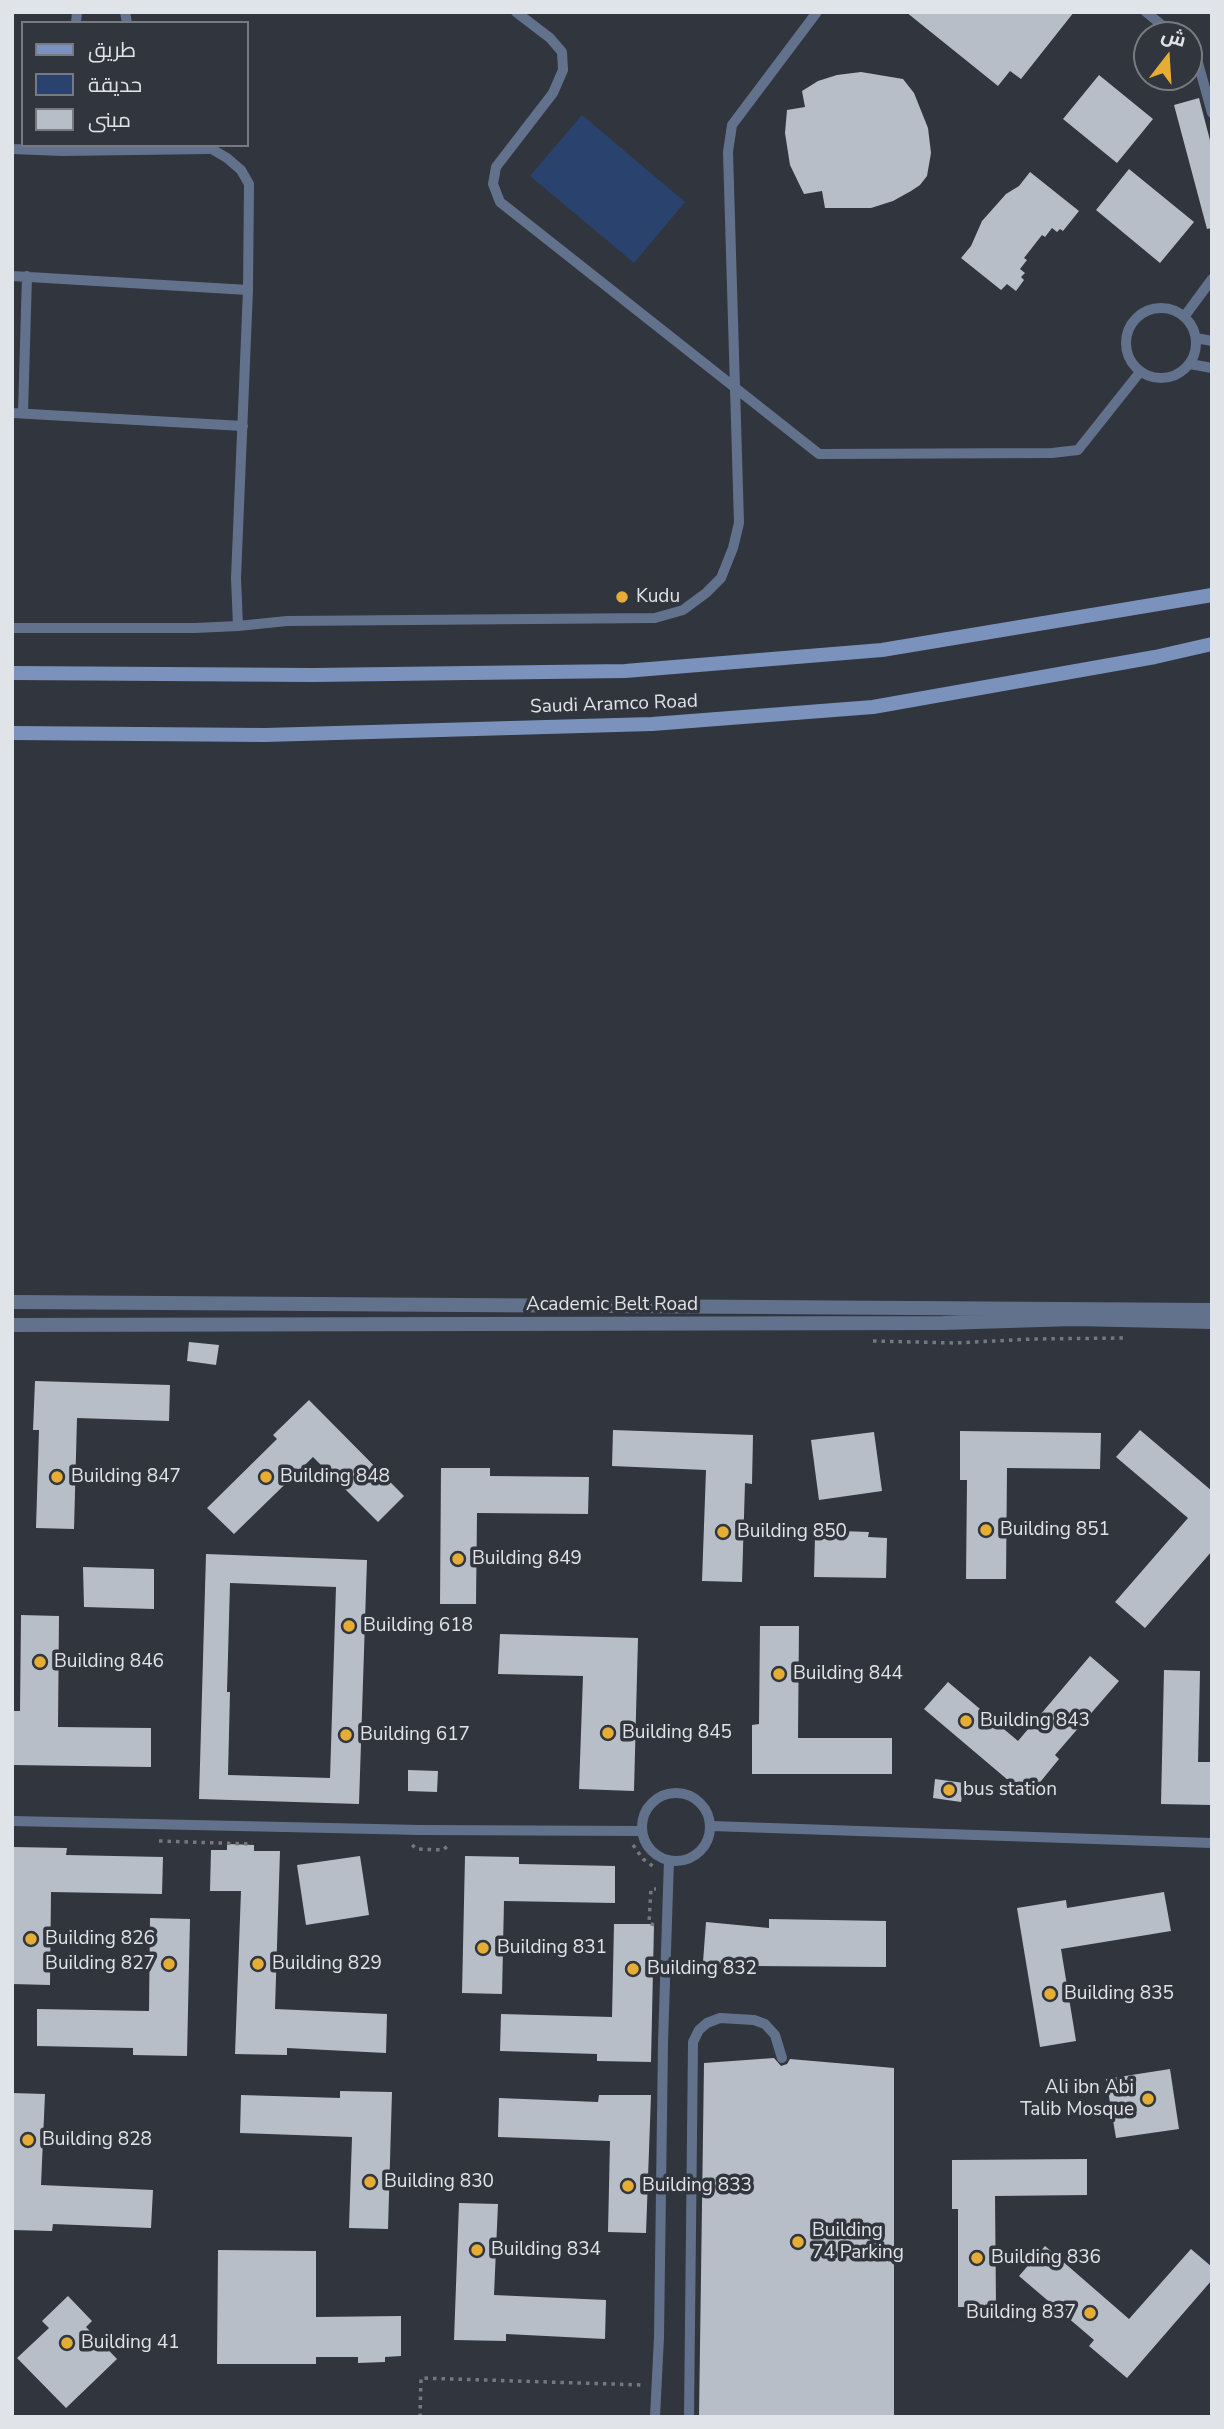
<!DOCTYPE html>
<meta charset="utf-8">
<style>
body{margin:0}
#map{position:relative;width:1224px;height:2429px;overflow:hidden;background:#31353d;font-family:"Nunito Sans",Cairo,sans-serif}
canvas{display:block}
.frame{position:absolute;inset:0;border:14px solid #e0e3e7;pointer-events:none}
.legend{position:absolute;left:21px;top:21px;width:228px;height:126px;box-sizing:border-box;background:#31353d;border:2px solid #777b81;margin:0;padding:9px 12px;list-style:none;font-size:21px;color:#e0e3e7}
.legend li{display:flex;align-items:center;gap:14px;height:35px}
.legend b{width:35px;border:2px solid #777b81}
.north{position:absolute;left:1133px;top:21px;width:70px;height:70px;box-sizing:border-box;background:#31353d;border:2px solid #777b81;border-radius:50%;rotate:17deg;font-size:19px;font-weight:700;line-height:28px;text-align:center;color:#e0e3e7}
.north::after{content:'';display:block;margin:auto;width:24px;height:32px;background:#e6ad36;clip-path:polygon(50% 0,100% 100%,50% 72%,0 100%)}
</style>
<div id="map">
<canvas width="1224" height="2429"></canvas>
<div class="frame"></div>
<ul class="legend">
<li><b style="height:9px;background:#7b93bc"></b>طريق</li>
<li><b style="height:19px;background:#2a436e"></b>حديقة</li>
<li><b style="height:19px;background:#b8bec7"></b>مبنى</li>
</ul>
<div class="north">ش</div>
</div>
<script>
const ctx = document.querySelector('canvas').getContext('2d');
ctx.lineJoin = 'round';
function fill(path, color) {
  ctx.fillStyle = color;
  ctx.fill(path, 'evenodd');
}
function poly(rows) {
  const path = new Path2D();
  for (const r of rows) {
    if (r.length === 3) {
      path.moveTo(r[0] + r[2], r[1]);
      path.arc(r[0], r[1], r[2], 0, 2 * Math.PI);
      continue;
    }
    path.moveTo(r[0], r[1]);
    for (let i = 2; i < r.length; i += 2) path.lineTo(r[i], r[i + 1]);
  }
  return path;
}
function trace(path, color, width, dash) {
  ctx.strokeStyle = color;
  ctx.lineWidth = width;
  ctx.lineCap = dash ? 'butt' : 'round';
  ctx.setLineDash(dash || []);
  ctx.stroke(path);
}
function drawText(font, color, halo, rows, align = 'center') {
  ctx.font = font + ' "Nunito Sans",sans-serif';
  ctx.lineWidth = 7;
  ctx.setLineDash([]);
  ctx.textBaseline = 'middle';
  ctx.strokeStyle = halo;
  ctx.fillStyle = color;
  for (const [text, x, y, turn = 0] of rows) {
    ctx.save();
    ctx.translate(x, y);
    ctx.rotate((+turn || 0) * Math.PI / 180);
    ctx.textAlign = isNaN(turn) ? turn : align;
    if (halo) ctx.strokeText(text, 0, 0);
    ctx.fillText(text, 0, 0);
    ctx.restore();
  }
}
fill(poly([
 [582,115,685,202,634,263,530,176]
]), '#2a436e');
fill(poly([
 [906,12,1074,12,1021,79,1010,71,998,86],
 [861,72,903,79,914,93,928,128,931,153,927,176,920,185,911,191,893,201,871,208,825,208,822,191,804,194,790,165,785,133,787,110,805,107,802,91,818,81,837,75],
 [1099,75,1153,119,1117,163,1063,119],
 [1199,98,1212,148,1212,228,1207,229,1174,105],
 [1129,169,1194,222,1160,263,1096,210],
 [1030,172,1079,211,1063,231,1060,229,1057,232,1052,228,1045,237,1042,235,1024,258,1027,260,1020,269,1025,273,1021,277,1024,280,1016,291,1007,284,1001,290,961,258,971,246,982,221,1006,194,1019,186],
 [189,1342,219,1345,216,1365,187,1361],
 [35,1381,170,1385,169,1421,77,1418,74,1529,36,1528,39,1430,33,1430],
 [309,1400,404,1496,378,1522,313,1457,234,1534,207,1508,277,1439,273,1435],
 [613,1430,753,1435,752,1484,745,1483,742,1582,702,1581,706,1470,612,1466],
 [1140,1430,1212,1491,1212,1551,1145,1628,1115,1602,1188,1518,1116,1457],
 [960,1431,1101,1433,1100,1469,1007,1468,1006,1579,966,1579,967,1480,960,1480],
 [874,1432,882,1491,819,1500,811,1440],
 [441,1468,490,1468,490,1476,589,1477,588,1514,477,1513,476,1604,440,1604],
 [841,1531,869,1532,868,1537,887,1538,886,1578,814,1577,815,1536,841,1537],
 [206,1554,367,1560,359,1804,199,1799],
 [230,1583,336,1587,330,1778,228,1775,230,1692,227,1692],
 [83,1567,154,1569,154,1609,84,1607],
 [21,1615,59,1616,58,1727,151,1728,151,1767,13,1765,13,1711,20,1711],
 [760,1626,799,1626,798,1738,892,1738,892,1774,752,1774,752,1725,759,1724],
 [500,1634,638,1638,634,1791,579,1789,583,1676,498,1674],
 [1090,1656,1119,1681,1055,1755,1059,1759,1028,1797,924,1709,948,1682,1018,1741],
 [1164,1670,1200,1671,1198,1762,1212,1762,1211,1805,1161,1804],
 [408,1770,438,1771,437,1792,408,1791],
 [935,1779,964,1783,961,1802,933,1798],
 [227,1844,254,1845,254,1851,280,1851,275,2009,387,2014,386,2053,287,2048,287,2055,235,2054,241,1891,210,1891,211,1850,227,1850],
 [13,1847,67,1848,66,1855,163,1857,162,1894,51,1892,50,1985,12,1984],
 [360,1856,369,1915,306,1925,297,1865],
 [465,1856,519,1857,519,1864,615,1866,615,1903,504,1901,502,1994,462,1993],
 [1164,1892,1171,1931,1061,1949,1076,2041,1040,2047,1017,1908,1066,1900,1067,1908],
 [150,1918,190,1919,187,2056,133,2055,133,2048,37,2046,37,2009,149,2011],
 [769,1919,886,1921,886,1967,755,1966,703,1962,706,1922,769,1928],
 [614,1924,654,1924,651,2062,597,2061,597,2054,500,2051,501,2014,612,2017],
 [774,2058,781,2066,787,2064,790,2059,894,2068,894,2417,699,2417,704,2063],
 [1170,2069,1179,2129,1116,2138,1106,2079],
 [340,2091,392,2092,388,2229,349,2228,352,2137,240,2133,241,2095,340,2098],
 [12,2093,45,2094,41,2185,153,2190,151,2228,53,2224,52,2231,12,2230],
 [599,2095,651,2095,646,2233,608,2232,610,2141,498,2137,499,2098,598,2102],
 [1087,2159,1087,2195,995,2196,996,2307,958,2307,958,2209,952,2209,952,2160],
 [459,2203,498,2204,494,2295,606,2300,605,2339,506,2334,506,2341,454,2340],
 [1045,2246,1129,2319,1191,2249,1212,2267,1212,2280,1127,2378,1089,2346,1094,2340,1019,2276],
 [218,2250,316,2251,316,2317,401,2316,401,2356,385,2357,385,2362,358,2363,358,2357,316,2357,316,2364,217,2364],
 [68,2296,92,2321,86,2327,117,2359,66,2408,17,2358,49,2328,42,2321]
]), '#b8bec7');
trace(poly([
 [873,1341,955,1343,1032,1339,1124,1338],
 [159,1841,249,1844,252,1842],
 [412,1845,417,1849,443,1850,450,1844],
 [633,1845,643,1859,654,1867],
 [654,1925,649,1923,651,1889,656,1889],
 [420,2417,421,2378,643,2385]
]), '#75787f', 3.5, [3.5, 5]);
trace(poly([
 [125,12,127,23],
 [516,12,550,38,562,52,563,70,553,93,496,167,493,184,500,202,819,454,1052,453,1078,450,1140,372],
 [1146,12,1174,35],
 [76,23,77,12],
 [1189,47,1195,52,1212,113],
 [205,145,227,158,241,170,249,184,248,290,236,578,238,626,287,621,655,618,683,610,706,593,721,578,733,548,739,523,728,152,732,125,817,12],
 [12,149,62,151,62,145],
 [62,151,209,149],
 [12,276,248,290],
 [1161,343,35],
 [1184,317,1212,279],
 [1196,338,1212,341],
 [1190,364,1212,368],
 [12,413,243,426],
 [23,413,27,276],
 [12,628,195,628,238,626],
 [676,1827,34],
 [12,1821,420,1830,642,1831],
 [711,1826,1212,1843],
 [655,2417,659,2337,663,2042,669,1860],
 [689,2417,693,2042,699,2030,707,2023,720,2018,754,2020,765,2024,775,2035,782,2058]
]), '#63728c', 10);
trace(poly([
 [12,1302,1212,1310],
 [12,1325,943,1323,1074,1319,1212,1322]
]), '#63728c', 14);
trace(poly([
 [12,673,313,675,625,671,882,650,1212,595],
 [12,733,265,735,652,724,873,707,1155,657,1212,644]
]), '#7b93bc', 14);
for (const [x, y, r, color] of [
 [622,597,7,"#e6ad36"],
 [57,1477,7,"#e6ad36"],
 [266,1477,7,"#e6ad36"],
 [986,1530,7,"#e6ad36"],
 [723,1532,7,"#e6ad36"],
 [458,1559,7,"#e6ad36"],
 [349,1626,7,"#e6ad36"],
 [40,1662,7,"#e6ad36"],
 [779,1674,7,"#e6ad36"],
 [966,1721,7,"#e6ad36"],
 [608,1733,7,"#e6ad36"],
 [346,1735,7,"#e6ad36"],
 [949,1790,7,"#e6ad36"],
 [31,1939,7,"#e6ad36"],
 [483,1948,7,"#e6ad36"],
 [169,1964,7,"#e6ad36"],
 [258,1964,7,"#e6ad36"],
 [633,1969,7,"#e6ad36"],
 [1050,1994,7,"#e6ad36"],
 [1148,2099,7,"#e6ad36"],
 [28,2140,7,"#e6ad36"],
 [370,2182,7,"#e6ad36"],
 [628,2186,7,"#e6ad36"],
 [798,2242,7,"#e6ad36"],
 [477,2250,7,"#e6ad36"],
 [977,2258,7,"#e6ad36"],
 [1090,2313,7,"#e6ad36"],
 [67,2343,7,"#e6ad36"]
]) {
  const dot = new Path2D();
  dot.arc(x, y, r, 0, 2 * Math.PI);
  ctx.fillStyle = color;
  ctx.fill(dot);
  trace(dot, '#31353d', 2.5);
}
drawText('19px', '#e0e3e7', '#31353d', [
 ["Kudu",636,597],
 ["Building 847",71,1477],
 ["Building 848",280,1477],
 ["Building 851",1000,1530],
 ["Building 850",737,1532],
 ["Building 849",472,1559],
 ["Building 618",363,1626],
 ["Building 846",54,1662],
 ["Building 844",793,1674],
 ["Building 843",980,1721],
 ["Building 845",622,1733],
 ["Building 617",360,1735],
 ["bus station",963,1790],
 ["Building 826",45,1939],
 ["Building 831",497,1948],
 ["Building 827",155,1964,"right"],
 ["Building 829",272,1964],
 ["Building 832",647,1969],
 ["Building 835",1064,1994],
 ["Ali ibn Abi",1134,2088,"right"],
 ["Talib Mosque",1134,2110,"right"],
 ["Building 828",42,2140],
 ["Building 830",384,2182],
 ["Building 833",642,2186],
 ["Building",812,2231],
 ["74 Parking",812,2253],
 ["Building 834",491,2250],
 ["Building 836",991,2258],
 ["Building 837",1076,2313,"right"],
 ["Building 41",81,2343]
], 'left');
drawText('19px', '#e0e3e7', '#31353d', [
 ["Saudi Aramco Road",614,705,-2],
 ["Academic Belt Road",612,1305]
]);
</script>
